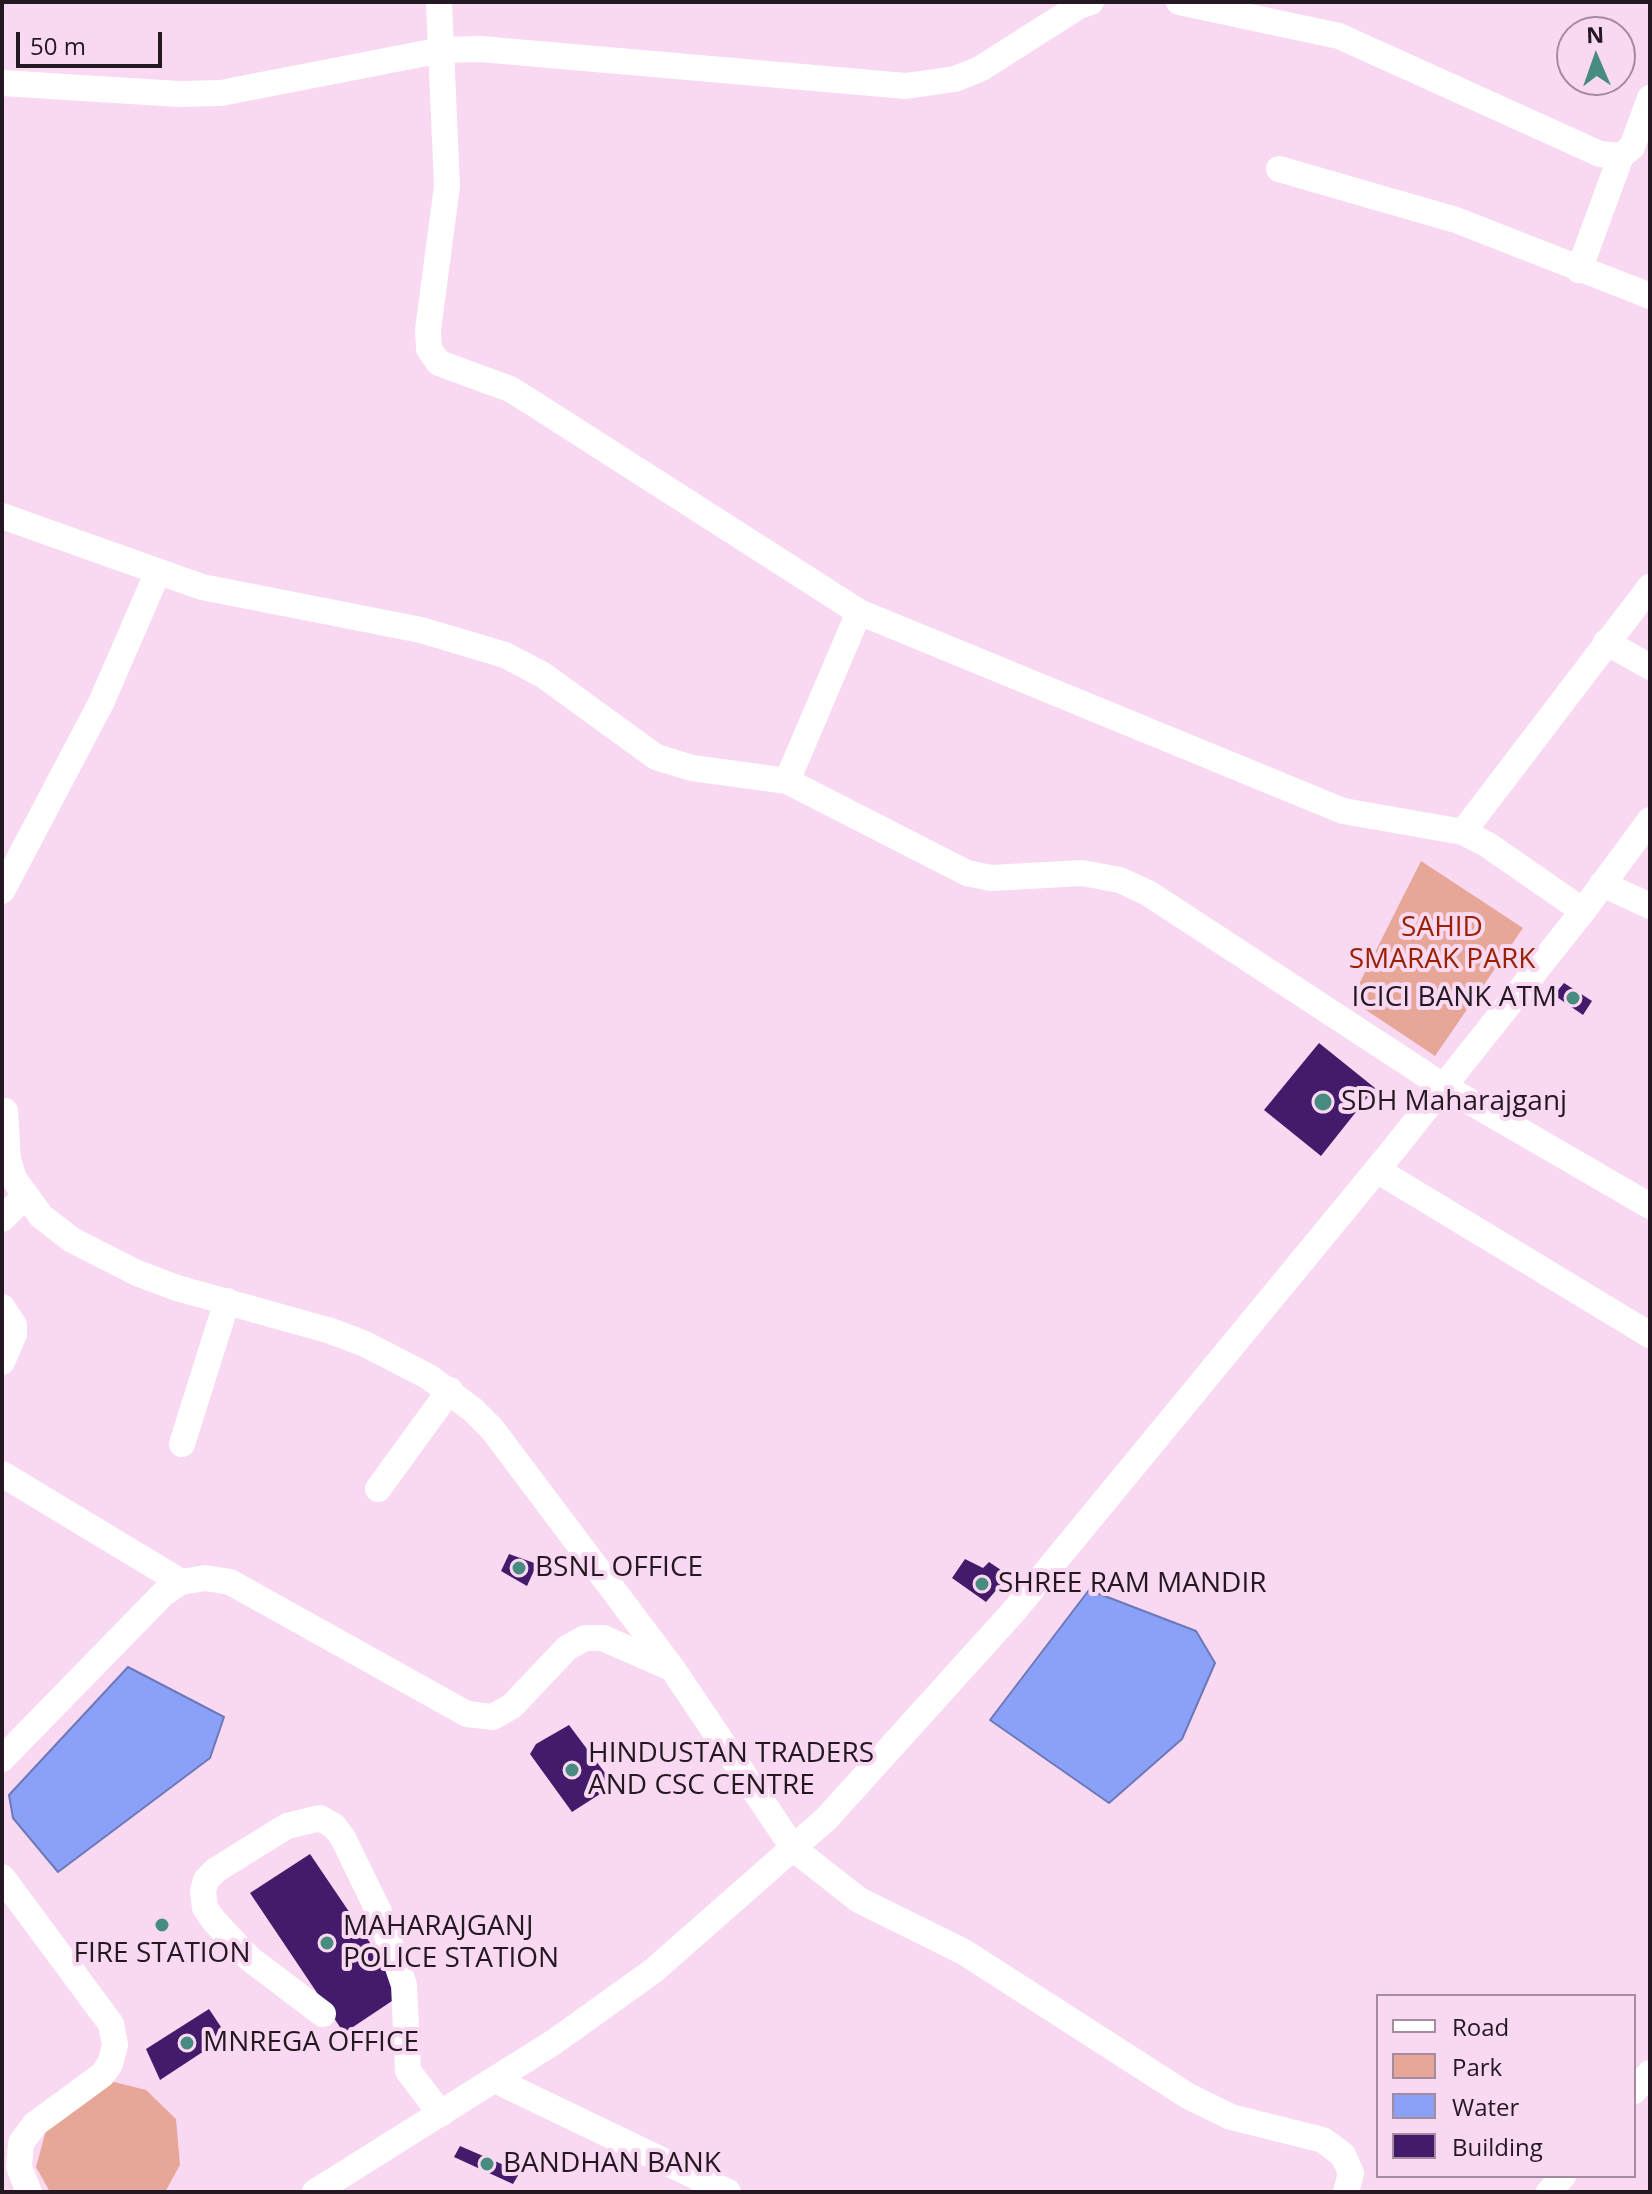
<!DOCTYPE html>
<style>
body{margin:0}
#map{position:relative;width:1652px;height:2194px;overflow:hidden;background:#f9d8f2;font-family:"Open Sans",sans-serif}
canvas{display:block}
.frame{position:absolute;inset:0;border:4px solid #241822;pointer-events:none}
.legend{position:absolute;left:1376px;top:1994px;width:260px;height:184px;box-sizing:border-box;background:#f9d8f2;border:2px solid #a48b9f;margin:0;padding:10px 14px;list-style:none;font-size:24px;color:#241822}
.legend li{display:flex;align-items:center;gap:16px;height:40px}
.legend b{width:40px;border:2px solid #a48b9f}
.north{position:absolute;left:1556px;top:16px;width:80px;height:80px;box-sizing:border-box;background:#f9d8f2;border:2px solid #a48b9f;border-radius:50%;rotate:358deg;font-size:22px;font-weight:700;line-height:32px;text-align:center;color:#241822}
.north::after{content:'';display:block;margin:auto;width:28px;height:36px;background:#488c80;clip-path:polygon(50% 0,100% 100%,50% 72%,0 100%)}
.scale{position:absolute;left:16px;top:32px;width:146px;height:36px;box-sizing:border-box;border:4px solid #241822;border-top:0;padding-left:10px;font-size:24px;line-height:28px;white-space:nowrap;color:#241822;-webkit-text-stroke:6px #f9d8f2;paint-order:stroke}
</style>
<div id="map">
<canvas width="1652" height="2194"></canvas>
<div class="frame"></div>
<ul class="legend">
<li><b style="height:10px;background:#fff"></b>Road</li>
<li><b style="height:22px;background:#e7a798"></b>Park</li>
<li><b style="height:22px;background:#8ba1f8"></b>Water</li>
<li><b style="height:22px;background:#431b6a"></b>Building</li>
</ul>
<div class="north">N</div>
<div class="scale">50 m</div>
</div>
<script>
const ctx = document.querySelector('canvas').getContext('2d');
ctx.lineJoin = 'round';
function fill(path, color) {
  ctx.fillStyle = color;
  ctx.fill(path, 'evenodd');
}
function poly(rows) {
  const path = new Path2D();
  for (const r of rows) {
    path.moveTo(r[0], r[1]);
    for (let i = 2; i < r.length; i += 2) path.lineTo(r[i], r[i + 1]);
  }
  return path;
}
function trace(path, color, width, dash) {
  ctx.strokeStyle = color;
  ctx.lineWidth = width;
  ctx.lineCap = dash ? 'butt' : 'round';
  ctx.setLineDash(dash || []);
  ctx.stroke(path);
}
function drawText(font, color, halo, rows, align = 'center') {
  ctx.font = font + ' "Open Sans",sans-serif';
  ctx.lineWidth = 8;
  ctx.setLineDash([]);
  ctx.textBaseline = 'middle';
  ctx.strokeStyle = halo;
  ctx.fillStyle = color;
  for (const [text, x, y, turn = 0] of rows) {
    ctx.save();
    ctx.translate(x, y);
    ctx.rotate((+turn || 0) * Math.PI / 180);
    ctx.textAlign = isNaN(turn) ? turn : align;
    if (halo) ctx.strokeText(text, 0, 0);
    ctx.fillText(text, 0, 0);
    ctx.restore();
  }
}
fill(poly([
 [1421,861,1523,928,1435,1056,1351,1000],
 [106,2080,146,2090,176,2119,180,2165,165,2192,50,2192,36,2167,51,2112]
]), '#e7a798');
const water = poly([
 [1089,1590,1196,1631,1215,1663,1182,1739,1109,1803,990,1720,1089,1590],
 [128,1667,224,1717,210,1758,58,1872,13,1818,9,1795,128,1667]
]);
fill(water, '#8ba1f8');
trace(water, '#6c78b8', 2);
fill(poly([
 [1564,983,1592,1001,1583,1015,1554,995],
 [1319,1043,1375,1088,1321,1156,1264,1110],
 [509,1554,537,1564,527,1586,501,1571],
 [965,1559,983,1568,989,1562,1004,1572,1005,1580,986,1602,952,1578],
 [569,1725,614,1785,572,1812,530,1754,536,1744],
 [310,1854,404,1993,344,2033,250,1893],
 [209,2009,227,2036,160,2080,146,2049],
 [460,2146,520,2172,513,2184,454,2157]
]), '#431b6a');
trace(poly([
 [439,2,447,186,428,330,429,349,439,363,510,389,531,402,859,612,1343,811,1463,832,1488,845,1583,911],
 [1179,2,1339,36,1600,154,1621,156,1632,147,1650,98],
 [2,83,179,94,221,93,442,50,481,49,906,86,955,79,980,69,1079,6,1091,2],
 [1279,169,1456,220,1650,296],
 [1579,270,1621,156],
 [2,516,202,587,421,630,505,655,543,675,656,757,692,768,787,781,967,873,991,878,1082,873,1120,880,1148,893,1443,1086,1650,1206],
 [1606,642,1650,667],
 [787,781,859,612],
 [1463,832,1650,587],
 [1602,884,1650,906],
 [2,891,101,703,157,574],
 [5,1111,8,1160,14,1179,41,1216,72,1240,137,1273,177,1288,331,1331,365,1344,429,1377,473,1410,492,1429,672,1668,794,1849,859,1900,964,1952,1188,2096,1231,2117,1323,2140,1343,2155,1351,2173,1346,2192],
 [1377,1170,1650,1335],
 [2,1219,24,1197],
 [2,1307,14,1325,14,1334,2,1362],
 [182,1444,227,1301],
 [2,1474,181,1582],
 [378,1489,450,1390],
 [2,1759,163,1594,181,1582,205,1578,230,1582,467,1714,493,1717,512,1706,567,1648,585,1638,603,1638,669,1667],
 [2,1877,111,2024,115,2045,110,2064,102,2075,35,2124,21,2143,19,2167,29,2192],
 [323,2014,250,1959,215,1922,205,1908,203,1891,206,1880,216,1870,287,1826,320,1818,334,1826,343,1838,379,1912,404,1985,408,2071,441,2114],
 [495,2080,728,2192],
 [1634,2091,1650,2073],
 [315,2192,554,2042,653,1971,827,1818,1014,1611,1394,1149,1583,911,1650,820],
 [1549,2192,1563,2176]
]), '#fff', 26);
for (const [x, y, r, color] of [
 [1573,998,8,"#488c80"],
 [1323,1102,10,"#488c80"],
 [519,1568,8,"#488c80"],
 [982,1584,8,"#488c80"],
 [572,1770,8,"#488c80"],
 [162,1925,8,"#488c80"],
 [327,1943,8,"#488c80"],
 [187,2043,8,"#488c80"],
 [487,2164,8,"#488c80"]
]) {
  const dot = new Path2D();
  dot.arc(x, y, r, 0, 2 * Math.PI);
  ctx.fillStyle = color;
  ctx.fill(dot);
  trace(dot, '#f9d8f2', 3);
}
drawText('28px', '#9a2200', '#f9d8f2', [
 ["SAHID",1442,928],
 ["SMARAK PARK",1442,960]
]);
drawText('28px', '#241822', '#f9d8f2', [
 ["ICICI BANK ATM",1557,998,"right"],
 ["SDH Maharajganj",1341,1102],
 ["BSNL OFFICE",535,1568],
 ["SHREE RAM MANDIR",998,1584],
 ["HINDUSTAN TRADERS",588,1754],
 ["AND CSC CENTRE",588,1786],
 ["MAHARAJGANJ",343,1927],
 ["POLICE STATION",343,1959],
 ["FIRE STATION",162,1954,"center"],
 ["MNREGA OFFICE",203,2043],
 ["BANDHAN BANK",503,2164]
], 'left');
</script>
